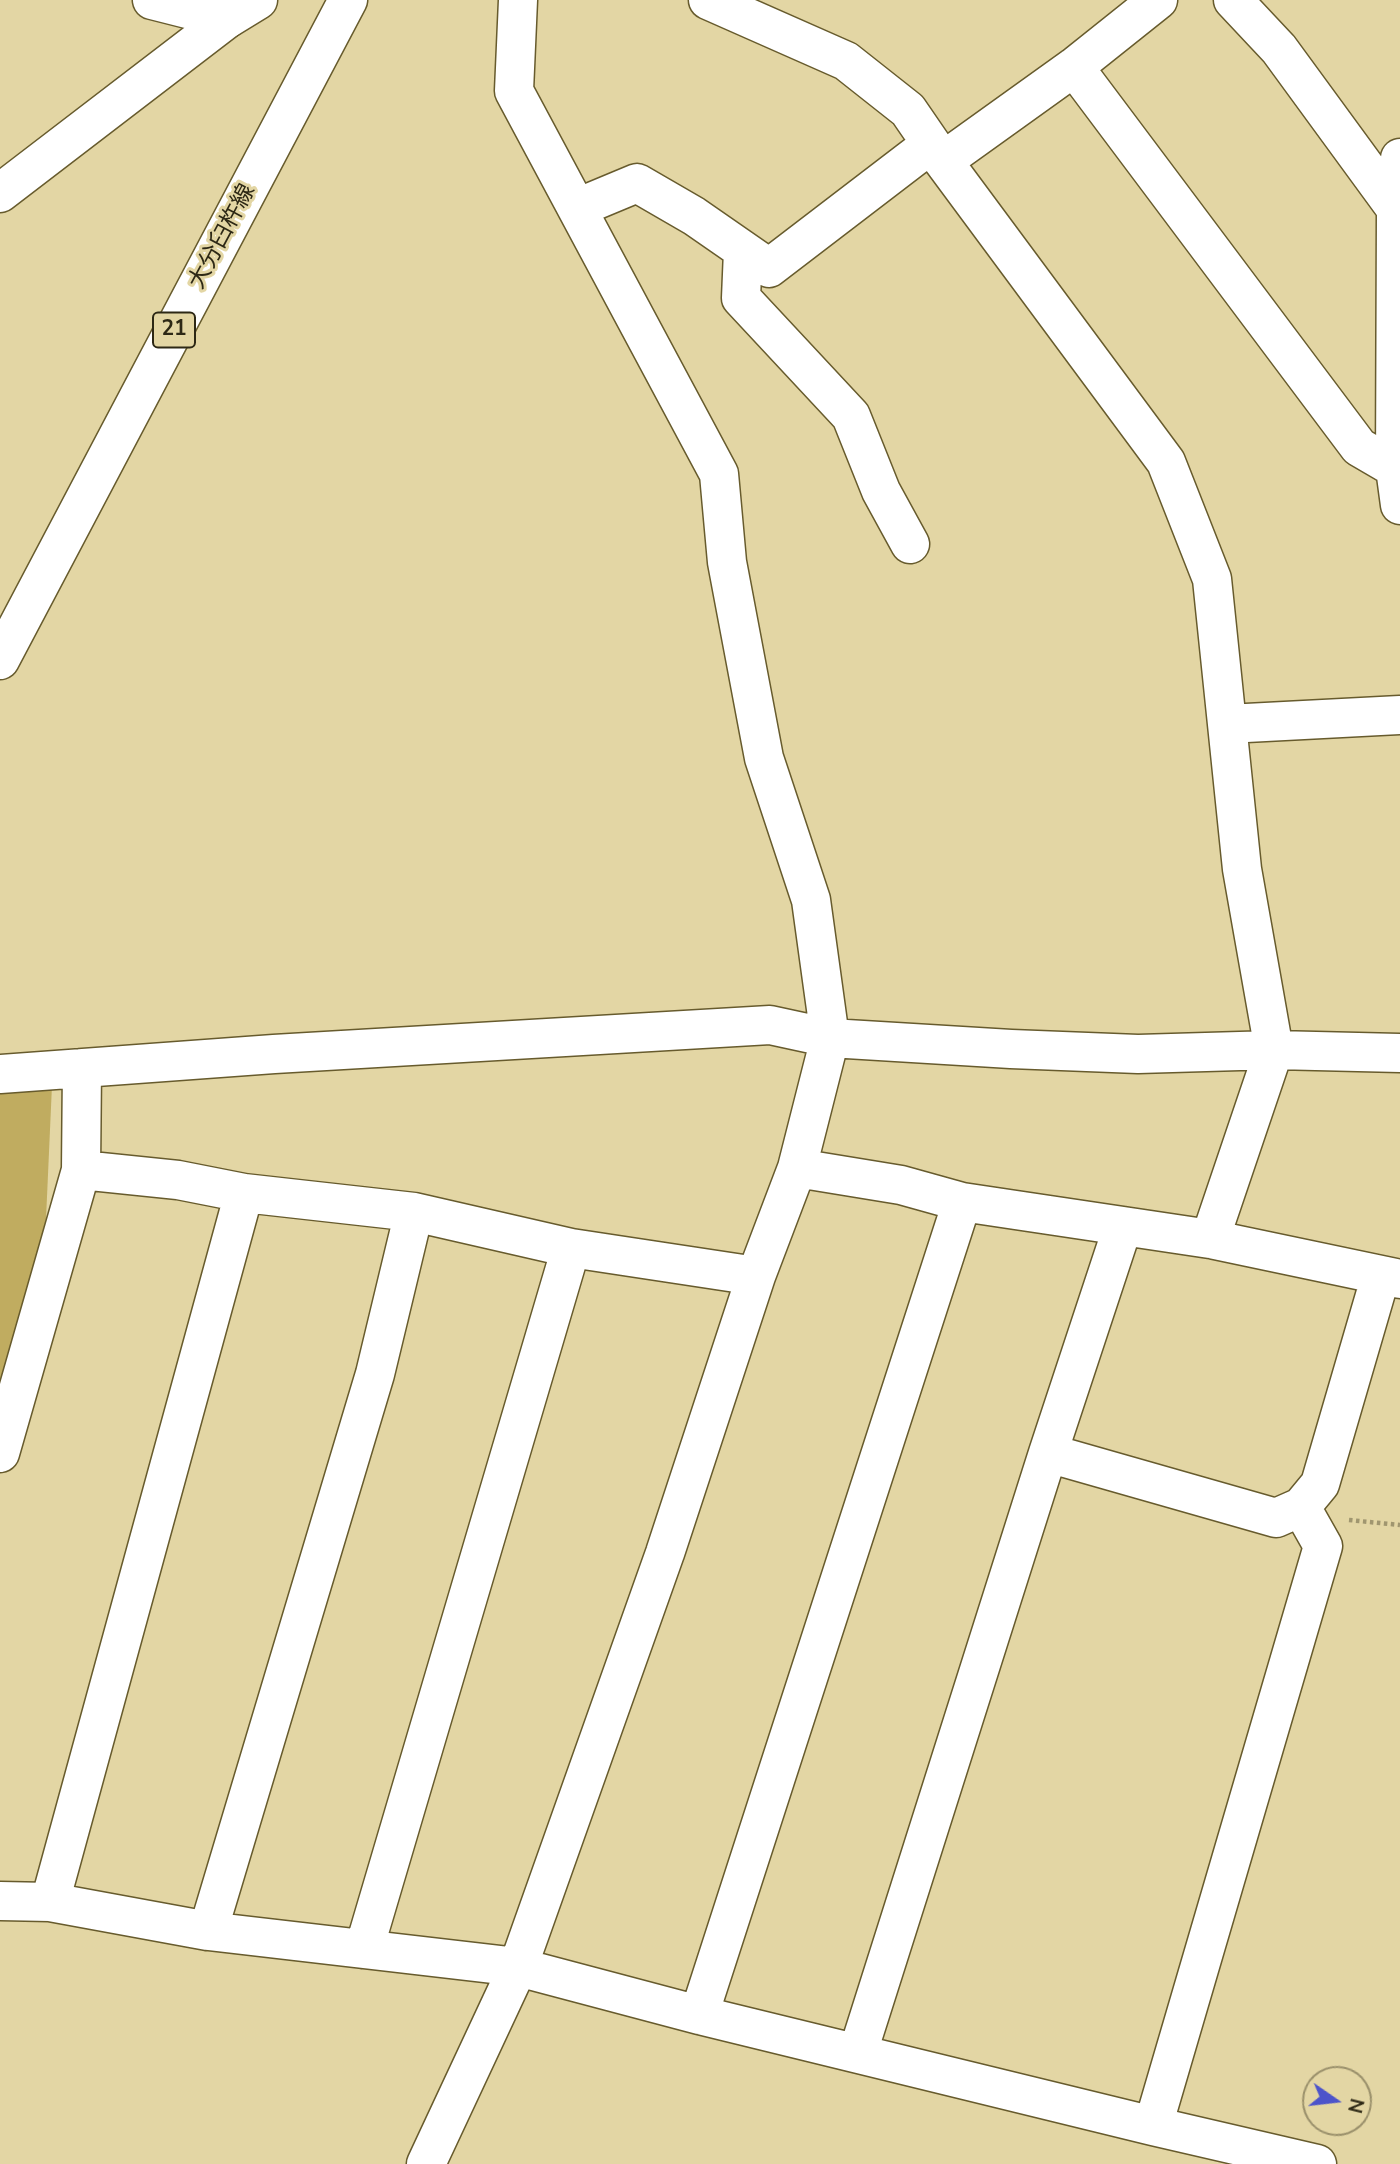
<!DOCTYPE html>
<meta charset="utf-8">
<style>
body{margin:0}
#map{position:relative;width:1400px;height:2164px;overflow:hidden;background:#e3d6a4;font-family:"Nunito Sans",sans-serif}
canvas{display:block}
.north{position:absolute;left:1302px;top:2066px;width:70px;height:70px;box-sizing:border-box;background:#e3d6a4;border:2px solid #9a906b;border-radius:50%;rotate:104deg;font-size:19px;font-weight:700;line-height:28px;text-align:center;color:#2d2815}
.north::after{content:'';display:block;margin:auto;width:24px;height:32px;background:#4d54ca;clip-path:polygon(50% 0,100% 100%,50% 72%,0 100%)}
</style>
<div id="map">
<canvas width="1400" height="2164"></canvas>
<div class="north">N</div>
</div>
<script>
const ctx = document.querySelector('canvas').getContext('2d');
ctx.lineJoin = 'round';
function fill(path, color) {
  ctx.fillStyle = color;
  ctx.fill(path, 'evenodd');
}
function poly(rows) {
  const path = new Path2D();
  for (const r of rows) {
    path.moveTo(r[0], r[1]);
    for (let i = 2; i < r.length; i += 2) path.lineTo(r[i], r[i + 1]);
  }
  return path;
}
function trace(path, color, width, dash) {
  ctx.strokeStyle = color;
  ctx.lineWidth = width;
  ctx.lineCap = dash ? 'butt' : 'round';
  ctx.setLineDash(dash || []);
  ctx.stroke(path);
}
function drawText(font, color, halo, rows, align = 'center') {
  ctx.font = font + ' "Nunito Sans","Noto Sans JP",sans-serif';
  ctx.lineWidth = 6;
  ctx.setLineDash([]);
  ctx.textBaseline = 'middle';
  ctx.strokeStyle = halo;
  ctx.fillStyle = color;
  for (const [text, x, y, turn = 0] of rows) {
    ctx.save();
    ctx.translate(x, y);
    ctx.rotate((+turn || 0) * Math.PI / 180);
    ctx.textAlign = isNaN(turn) ? turn : align;
    if (halo) ctx.strokeText(text, 0, 0);
    ctx.fillText(text, 0, 0);
    ctx.restore();
  }
}
fill(poly([
 [52,1085,46,1219,0,1404,0,1088]
]), '#c0ac60');
const minor = poly([
 [152,0,227,19],
 [708,0,846,61,908,110,943,161,1166,462,1212,579,1242,869,1274,1050,1210,1239],
 [1233,0,1279,49,1396,209],
 [1074,67,1359,447,1395,468],
 [1400,158,1396,209,1395,468,1400,505],
 [943,161,1074,67,1158,0],
 [577,208,637,183,694,216,769,268,931,144],
 [743,251,741,298,851,416,881,491,910,544],
 [1227,724,1400,715],
 [0,1074,274,1054,770,1025,830,1038,1011,1049,1138,1054,1274,1050,1400,1053],
 [797,1168,901,1185,962,1202,1210,1239,1400,1279],
 [81,1170,82,1068],
 [0,1453,81,1170,178,1180,244,1193,414,1212,571,1248,756,1276],
 [1048,1453,1276,1518,1301,1507,1320,1484,1381,1275],
 [0,1901,50,1902,208,1931,518,1967,699,2015,1153,2126,1317,2164],
 [50,1902,244,1193],
 [208,1931,375,1374,414,1212],
 [364,1949,571,1248],
 [699,2015,962,1202],
 [858,2052,1048,1453,1123,1226],
 [1153,2126,1323,1546,1301,1507],
 [426,2164,518,1967,665,1553,756,1276,797,1168,830,1038,811,900,764,758,727,562,719,474,514,91,518,0]
]);
const tertiary = poly([
 [0,193,227,19,258,0]
]);
const primary = poly([
 [0,660,348,0]
]);
trace(minor, '#675b2d', 41);
trace(tertiary, '#675b2d', 41);
trace(primary, '#675b2d', 41);
trace(poly([
 [1349,1520,1400,1525]
]), '#a0966f', 4.5, [3.5, 3.5]);
trace(minor, '#fff', 38);
trace(tertiary, '#fff', 38);
trace(primary, '#fff', 38);
for (const [x, y, w] of [
 [174,330,42]
]) {
  const box = new Path2D();
  box.roundRect(x - w / 2, y - 17.5, w, 35, 5);
  ctx.fillStyle = '#e3d6a4';
  ctx.fill(box);
  trace(box, '#2d2815', 2);
}
drawText('bold 21px', '#2d2815', null, [
 ["21",174,330]
]);
drawText('23px', '#2d2815', '#e3d6a4', [
 ["大分臼杵線",223,237,-62]
]);
</script>
